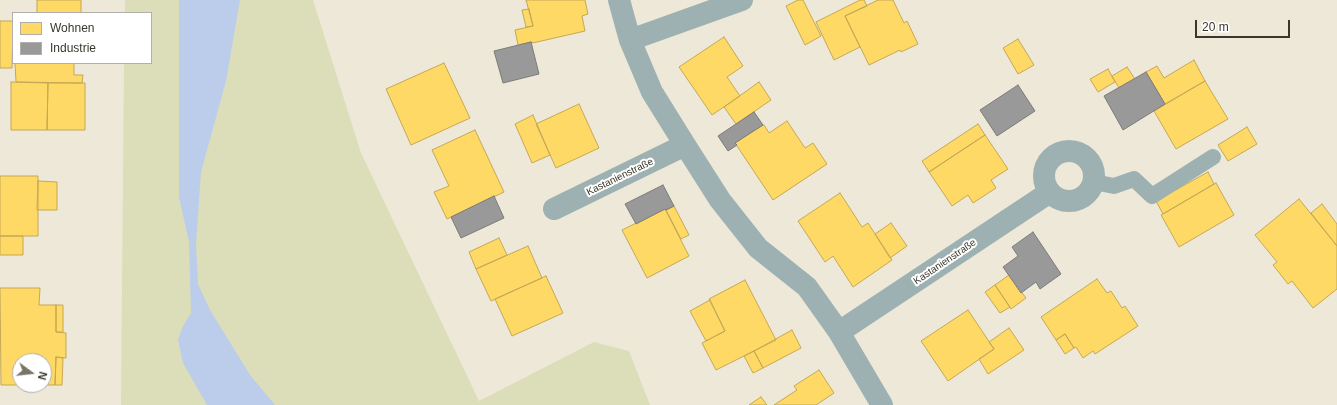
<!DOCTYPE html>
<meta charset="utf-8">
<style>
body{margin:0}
#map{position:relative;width:1337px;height:405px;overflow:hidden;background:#ede8d7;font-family:Arial,sans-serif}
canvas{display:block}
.legend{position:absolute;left:12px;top:12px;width:140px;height:52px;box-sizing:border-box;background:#fff;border:1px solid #b0afaa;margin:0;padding:5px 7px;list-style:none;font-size:12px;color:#39362a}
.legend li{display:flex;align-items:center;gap:8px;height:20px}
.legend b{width:20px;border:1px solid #b0afaa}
.north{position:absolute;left:12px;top:353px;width:40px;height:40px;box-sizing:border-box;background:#fff;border:1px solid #b0afaa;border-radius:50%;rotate:105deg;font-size:11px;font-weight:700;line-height:16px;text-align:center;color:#39362a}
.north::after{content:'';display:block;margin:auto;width:14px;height:18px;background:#787467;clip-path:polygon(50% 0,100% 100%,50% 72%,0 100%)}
.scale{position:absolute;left:1195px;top:20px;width:95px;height:18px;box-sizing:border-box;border:2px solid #39362a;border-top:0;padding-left:5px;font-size:12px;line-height:14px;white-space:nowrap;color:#39362a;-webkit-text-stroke:3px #fff;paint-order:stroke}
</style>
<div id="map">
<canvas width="1337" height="405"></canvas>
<ul class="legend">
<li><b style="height:11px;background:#ffd966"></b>Wohnen</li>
<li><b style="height:11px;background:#999"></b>Industrie</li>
</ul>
<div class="north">N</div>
<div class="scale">20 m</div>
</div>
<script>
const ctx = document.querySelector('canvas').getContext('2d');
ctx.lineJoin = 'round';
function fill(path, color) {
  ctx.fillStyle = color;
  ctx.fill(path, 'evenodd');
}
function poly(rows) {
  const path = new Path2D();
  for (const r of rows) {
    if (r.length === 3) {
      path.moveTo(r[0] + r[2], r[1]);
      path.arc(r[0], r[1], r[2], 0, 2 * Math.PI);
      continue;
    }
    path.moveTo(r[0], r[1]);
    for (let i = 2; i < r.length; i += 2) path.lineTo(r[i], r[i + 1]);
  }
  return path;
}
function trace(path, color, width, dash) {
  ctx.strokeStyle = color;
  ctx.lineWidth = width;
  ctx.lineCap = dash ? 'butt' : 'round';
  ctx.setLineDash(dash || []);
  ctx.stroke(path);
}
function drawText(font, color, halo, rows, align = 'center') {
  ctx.font = font + ' Arial,sans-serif';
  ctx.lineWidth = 4;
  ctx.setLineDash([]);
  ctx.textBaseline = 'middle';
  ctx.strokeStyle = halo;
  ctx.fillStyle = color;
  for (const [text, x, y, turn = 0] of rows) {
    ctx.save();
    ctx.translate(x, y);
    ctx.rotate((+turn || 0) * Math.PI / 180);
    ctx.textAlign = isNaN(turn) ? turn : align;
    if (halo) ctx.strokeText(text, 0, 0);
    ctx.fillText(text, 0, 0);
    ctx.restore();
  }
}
fill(poly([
 [125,0,313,0,361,153,479,401,594,342,629,351,650,405,121,405,124,63,151,63,151,13,125,13]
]), '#dcdeb9');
fill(poly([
 [179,0,240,0,226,81,201,172,196,244,198,284,210,310,250,375,275,405,207,405,183,363,178,340,183,326,191,313,189,242,179,197]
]), '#bbcdeb');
const homes = poly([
 [37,0,81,0,81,13,37,13,37,0],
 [526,0,585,0,588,14,582,16,585,31,537,42,532,43,531,42,518,45,515,30,533,26,526,0],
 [798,0,803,0,821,36,805,45,786,6,798,0],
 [860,0,864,0,867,6,845,16,860,47,834,60,816,22,860,0],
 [878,0,893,0,904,23,907,21,918,44,901,52,900,50,869,65,845,16,878,0],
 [529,9,533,26,526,27,522,10,529,9],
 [0,21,13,21,12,68,0,68,0,21],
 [724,37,743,66,727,77,740,96,712,115,679,67,724,37],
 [1018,39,1034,65,1018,74,1003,48,1018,39],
 [1194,60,1205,81,1165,104,1146,72,1157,66,1164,78,1194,60],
 [15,63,74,63,74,75,83,75,82,83,16,82,15,63],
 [444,63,470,118,411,145,386,89,444,63],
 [1127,67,1135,79,1119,88,1112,76,1127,67],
 [1108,69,1115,82,1098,92,1090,79,1108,69],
 [1205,81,1228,119,1176,149,1154,111,1205,81],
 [11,82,48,83,47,130,11,130,11,82],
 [759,82,771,100,736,124,724,107,759,82],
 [48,83,85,83,85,130,47,130,48,83],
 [579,104,599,148,556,168,536,124,579,104],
 [533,115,550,155,532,163,515,124,533,115],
 [787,121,805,148,813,143,827,164,773,200,735,143,763,125,764,125,769,133,787,121],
 [978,124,985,135,929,172,922,161,978,124],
 [1247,127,1257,144,1228,161,1218,145,1247,127],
 [475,130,504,192,447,219,434,192,449,186,432,150,475,130],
 [985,135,1008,169,991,180,996,188,973,203,968,195,952,206,929,172,985,135],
 [1208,172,1214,184,1163,214,1156,201,1208,172],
 [0,176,38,176,38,236,0,236,0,176],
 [38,181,57,182,57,210,37,210,38,181],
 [1216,183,1234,215,1179,247,1161,215,1216,183],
 [840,193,862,227,868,223,892,260,853,287,833,256,825,262,798,221,840,193],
 [1299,199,1337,246,1337,289,1313,308,1292,281,1288,284,1273,265,1277,262,1255,235,1299,199],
 [1322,204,1337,224,1337,246,1311,213,1322,204],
 [674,206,689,235,681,239,666,210,674,206],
 [665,209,689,256,647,278,622,230,665,209],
 [891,223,907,246,890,258,875,234,891,223],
 [0,236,23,236,23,255,0,255,0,236],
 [499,238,507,255,476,269,469,252,499,238],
 [528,246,542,278,491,301,476,269,528,246],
 [1009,275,1026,298,1011,309,995,285,1009,275],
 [546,276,563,313,512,336,495,299,546,276],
 [1097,279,1107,293,1111,291,1122,308,1125,306,1138,326,1095,354,1093,351,1083,358,1076,347,1074,348,1065,334,1056,340,1041,317,1097,279],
 [745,280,776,340,716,370,702,343,725,331,709,299,745,280],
 [995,285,1010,307,1000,313,985,292,995,285],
 [0,288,40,288,39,305,56,305,56,332,66,333,66,358,56,357,55,385,44,385,44,361,20,361,20,385,1,385,0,288],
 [710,300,725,331,706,341,690,311,710,300],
 [56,305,63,305,63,332,56,332,56,305],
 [968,310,994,349,948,381,921,341,968,310],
 [1009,328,1024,350,988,374,979,359,994,349,989,342,1009,328],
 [792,330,801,348,763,368,754,351,792,330],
 [1065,334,1074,348,1065,354,1056,340,1065,334],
 [754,351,763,368,753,373,744,356,754,351],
 [56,357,63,358,62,385,55,385,56,357],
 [819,370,834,393,816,405,774,405,797,390,794,386,819,370],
 [761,397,767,405,749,405,761,397]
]);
fill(homes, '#ffd966');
trace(homes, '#c4a854', 1);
const industry = poly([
 [531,42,539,74,503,83,494,51,531,42],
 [1146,72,1165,104,1123,130,1104,96,1146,72],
 [1018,85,1035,111,997,136,980,110,1018,85],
 [754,112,763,125,735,143,737,145,728,151,718,136,754,112],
 [663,185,674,206,666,210,665,209,636,224,625,204,663,185],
 [494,196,504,218,461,238,451,217,494,196],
 [1033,232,1061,274,1040,289,1036,282,1021,293,1003,267,1018,256,1012,247,1033,232]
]);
fill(industry, '#999');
trace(industry, '#7c7b78', 1);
trace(poly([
 [1094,182,1114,186,1134,179,1152,196,1213,157]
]), '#9db0b2', 16);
trace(poly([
 [619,0,630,40,652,92,685,145,720,200,758,248,807,287,839,332,882,405],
 [630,40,742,0],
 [1069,176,25],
 [554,209,685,145],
 [839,332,1050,192]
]), '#9db0b2', 22);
drawText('10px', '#39362a', '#fff', [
 ["Kastanienstraße",620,177,-26],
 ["Kastanienstraße",945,262,-34]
]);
</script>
